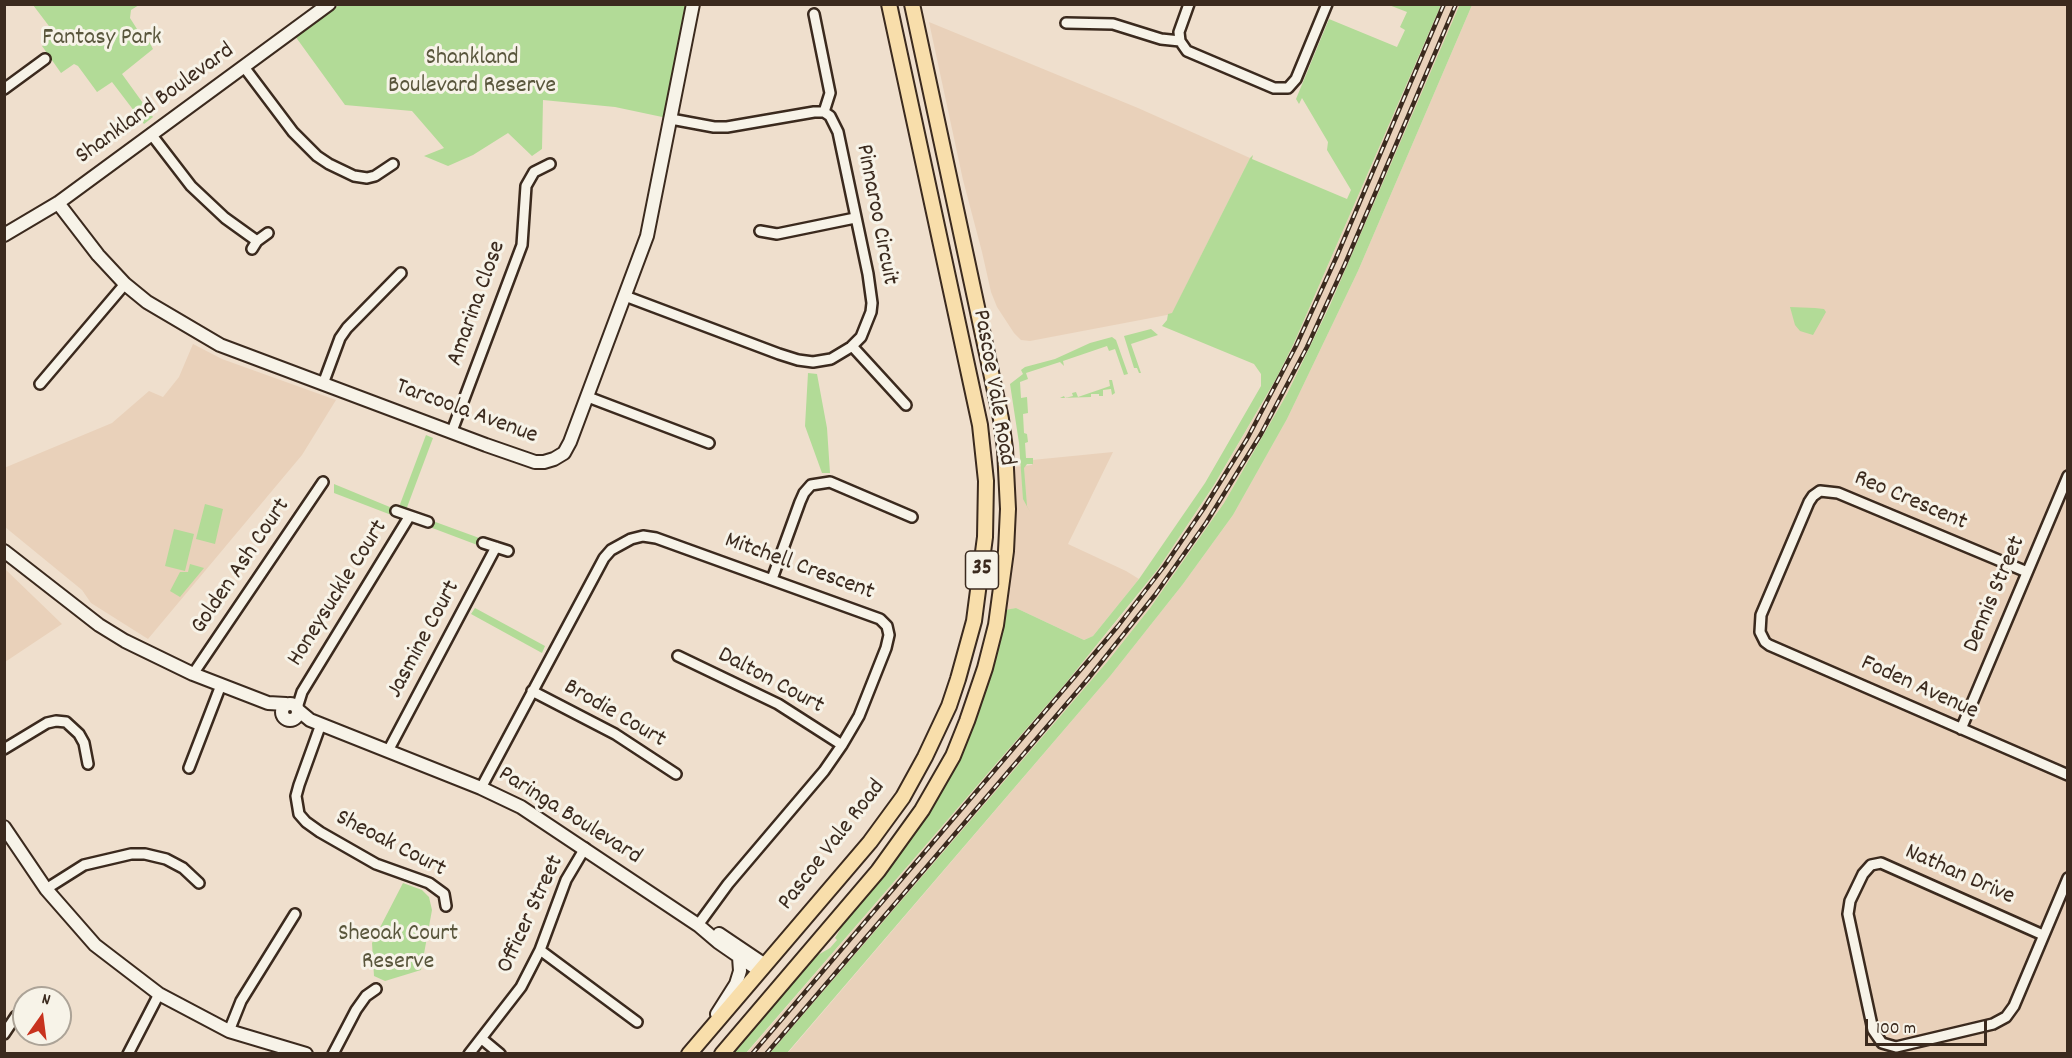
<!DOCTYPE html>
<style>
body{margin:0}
#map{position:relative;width:2072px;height:1058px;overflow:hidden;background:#efdfcd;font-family:Dekko,sans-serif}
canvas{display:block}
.frame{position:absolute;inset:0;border:6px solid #3b2a1e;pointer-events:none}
.north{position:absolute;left:12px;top:986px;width:60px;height:60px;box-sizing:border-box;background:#f7f3e8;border:2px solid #aca397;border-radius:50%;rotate:14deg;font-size:16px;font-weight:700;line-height:24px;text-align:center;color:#3b2a1e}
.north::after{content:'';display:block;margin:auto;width:21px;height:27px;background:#c8321e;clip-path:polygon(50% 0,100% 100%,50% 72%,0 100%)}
.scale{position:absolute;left:1865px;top:1019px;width:122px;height:27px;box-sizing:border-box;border:3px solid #3b2a1e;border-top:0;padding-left:8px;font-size:18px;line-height:21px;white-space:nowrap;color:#3b2a1e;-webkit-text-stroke:4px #f7f3e8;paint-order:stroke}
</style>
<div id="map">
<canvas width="2072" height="1058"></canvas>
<div class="frame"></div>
<div class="north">N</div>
<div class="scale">100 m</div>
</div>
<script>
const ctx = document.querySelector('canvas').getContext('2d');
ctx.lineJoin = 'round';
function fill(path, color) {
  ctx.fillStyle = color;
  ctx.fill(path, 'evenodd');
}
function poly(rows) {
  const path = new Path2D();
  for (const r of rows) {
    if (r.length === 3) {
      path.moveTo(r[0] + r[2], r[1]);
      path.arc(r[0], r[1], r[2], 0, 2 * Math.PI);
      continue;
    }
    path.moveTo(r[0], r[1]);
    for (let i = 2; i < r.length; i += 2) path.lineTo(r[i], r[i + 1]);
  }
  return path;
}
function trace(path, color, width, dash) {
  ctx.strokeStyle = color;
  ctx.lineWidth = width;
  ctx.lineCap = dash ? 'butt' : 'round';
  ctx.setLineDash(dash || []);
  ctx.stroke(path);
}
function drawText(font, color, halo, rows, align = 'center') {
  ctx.font = font + ' Dekko,sans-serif';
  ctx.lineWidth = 6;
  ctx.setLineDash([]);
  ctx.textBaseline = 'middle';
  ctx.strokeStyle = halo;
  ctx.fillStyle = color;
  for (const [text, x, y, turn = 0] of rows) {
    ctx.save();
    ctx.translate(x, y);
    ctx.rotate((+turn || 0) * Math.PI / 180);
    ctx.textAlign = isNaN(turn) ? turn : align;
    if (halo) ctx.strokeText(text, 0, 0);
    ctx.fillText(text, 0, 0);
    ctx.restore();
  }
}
fill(poly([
 [1441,5,1460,5,1346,270,1287,394,1224,503,1150,608,1107,662,847,964,770,1053,746,1054,1065,684,1135,599,1158,569,1214,486,1276,379,1294,343],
 [1472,5,2067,5,2067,1053,787,1054,1111,675,1183,584,1233,515,1287,419,1358,271],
 [929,22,1138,108,1250,158,1172,314,1030,341,1021,340,1014,333,997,307,991,292,982,252,963,180],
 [193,344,222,359,336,400,302,455,148,639,91,603,82,590,5,527,4,468,112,423,149,391,163,397,179,377],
 [1113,452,1068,544,1126,571,1139,579,1093,636,1084,640,1016,608,998,612,1007,468,1032,465,1032,460],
 [5,569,62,624,5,662,4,662]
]), '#e9d1ba');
fill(poly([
 [1460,4,1472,5,1358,271,1287,419,1233,515,1183,584,1111,675,787,1053,770,1053,1107,662,1150,608,1224,503,1287,394,1330,305],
 [33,5,139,5,131,10,130,18,137,29,144,32,153,49,122,74,153,117,144,124,112,82,97,92,78,66,74,64,61,73,42,46,55,34],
 [339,5,689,5,667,118,615,107,543,100,542,149,532,156,508,133,473,155,448,166,424,156,444,148,412,111,345,105,295,36],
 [1389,5,1441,5,1294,343,1276,379,1214,485,1158,569,1065,684,746,1053,730,1054,811,959,830,948,837,940,835,938,847,918,898,857,922,824,963,749,978,711,997,653,1005,610,1016,608,1084,640,1093,636,1139,579,1205,483,1261,386,1261,374,1254,364,1162,326,1167,320,1168,314,1172,313,1250,158,1253,155,1252,159,1347,199,1351,190,1327,150,1328,142,1302,98,1299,104,1296,99,1329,19,1397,47,1405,30,1400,27,1407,12],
 [1790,307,1815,308,1824,309,1826,312,1813,335,1800,331,1795,325],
 [1151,329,1158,335,1131,344,1141,373,1139,373,1137,368,1134,368,1124,336],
 [1112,337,1116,340,1128,374,1124,375,1115,349,1109,351,1107,346,1063,361,1064,366,1060,362,1026,373,1028,379,1020,382,1021,398,1027,397,1028,413,1023,414,1024,433,1027,434,1028,442,1025,443,1026,458,1033,458,1033,464,1027,464,1024,468,1027,506,1030,512,1023,499,1019,443,1010,384,1023,374,1021,370,1025,367,1055,359,1090,343],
 [808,373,817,374,827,428,830,473,822,473,805,426],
 [1109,380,1112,380,1115,393,1112,395,1111,389,1103,390,1103,396,1099,396,1099,394,1091,394,1091,397,1060,398,1064,396,1065,398,1073,396,1072,393,1076,392,1078,397,1110,386],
 [426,435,433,438,406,510,400,513,399,507],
 [334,484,397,510,394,516,334,493],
 [205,504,223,509,215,544,196,539],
 [430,520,482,539,480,546,427,526],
 [174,529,194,534,185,571,165,566],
 [190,564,204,568,180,597,170,591,180,572,188,572],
 [475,608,545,646,542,653,471,614],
 [403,883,422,890,429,897,432,910,421,970,385,981,374,976,372,943]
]), '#b2db97');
const street = poly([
 [1189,4,1179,32,1180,41,1187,51,1274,88,1288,88,1296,79,1327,4],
 [814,14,830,93,824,112],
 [1066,23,1113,24,1161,39,1180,41],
 [244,67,293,132,317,156,329,164,354,176,367,178,375,176,393,164],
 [4,89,45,59],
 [151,134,191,186,225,218,257,241],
 [760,231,777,234,855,218],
 [252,249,257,241,268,233],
 [625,296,779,354,798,360,813,362,831,359,851,347,861,337,871,312,872,303,868,274,838,132,830,116,824,112,814,112,727,127,714,127,671,119],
 [852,346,906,405],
 [40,384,125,284],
 [323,384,340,338,347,328,401,273],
 [588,397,709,443],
 [452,431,522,245,526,186,534,172,550,164],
 [396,511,428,522],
 [483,543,508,551],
 [2027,572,1838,493,1820,491,1813,496,1809,502,1761,615,1760,632,1765,642,1769,645,2068,775],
 [772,579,800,502,804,493,811,485,830,482,912,517],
 [678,656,778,704,842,745],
 [193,674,323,482],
 [532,691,615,734,676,774],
 [297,708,302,692,409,517],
 [321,724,299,785,296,796,299,814,306,822,320,832,376,864,429,883,444,894,446,906],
 [1961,729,2068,476],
 [4,749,47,723,56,721,66,722,79,734,84,743,88,764],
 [388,751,496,547],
 [189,768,221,685],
 [481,788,604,558,611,550,631,539,643,536,656,538,880,619,887,626,889,635,886,648,859,716,842,745,824,771,728,884,698,925],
 [46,889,84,865,131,854,145,854,166,859,183,868,199,883],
 [2043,935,1881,863,1871,865,1863,874,1850,901,1848,914,1873,1030,1882,1043,1896,1047,1993,1024,2006,1017,2014,1006,2068,878],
 [540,950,637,1022],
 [229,1031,241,1001,295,914],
 [4,1034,16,1016],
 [482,1039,500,1054],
 [128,1054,159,994],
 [333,1054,356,1010,366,996,376,989],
 [469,1054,521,987,540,950,566,880,585,848]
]);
const secondary = poly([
 [58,203,98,255,125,284,147,302,220,345,486,445,535,462,544,462,554,459,564,453,570,442,647,236,693,4],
 [4,235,58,203,329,4],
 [4,551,99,625,125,641,193,674,268,703,286,704],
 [290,712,8],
 [298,710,310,720,481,788,521,807,698,925,718,942,760,971],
 [4,827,46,889,95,945,159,994,229,1031,306,1054],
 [719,934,765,965],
 [717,1014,736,984,740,971,739,957]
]);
const primary = poly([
 [689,1054,870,842,903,797,925,757,949,706,958,679,974,621,985,537,986,481,980,425,889,4],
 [722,1054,878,871,922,810,953,756,967,721,985,668,996,625,1006,551,1008,509,1005,449,1001,419,912,4]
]);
trace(street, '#3b2a1e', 14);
trace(secondary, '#3b2a1e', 16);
trace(primary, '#3b2a1e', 18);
trace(street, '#f7f3e8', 9);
trace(secondary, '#f7f3e8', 12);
trace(primary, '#f8deab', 14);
const rail = poly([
 [752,1054,1118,626,1165,565,1204,508,1247,439,1296,346,1336,258,1444,4],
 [766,1054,1087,680,1155,595,1206,523,1261,434,1307,347,1345,264,1456,4]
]);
trace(rail, '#3b2a1e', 4.5);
trace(rail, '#f7f3e8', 2, [7]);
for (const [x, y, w] of [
 [982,570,33]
]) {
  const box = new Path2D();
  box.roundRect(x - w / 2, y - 19, w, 38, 4.5);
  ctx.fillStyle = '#f7f3e8';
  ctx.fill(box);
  trace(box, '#3b2a1e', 1.5);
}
drawText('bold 22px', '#3b2a1e', null, [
 ["35",982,570]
]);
drawText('24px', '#59563c', '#f7f3e8', [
 ["Fantasy Park",102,40],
 ["Shankland",472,60],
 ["Boulevard Reserve",472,88],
 ["Sheoak Court",398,936],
 ["Reserve",398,964]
]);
drawText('24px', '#3b2a1e', '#f7f3e8', [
 ["Shankland Boulevard",156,105,-36],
 ["Pinnaroo Circuit",875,215,79],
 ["Amarina Close",478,304,-70],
 ["Pascoe Vale Road",992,388,80],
 ["Tarcoola Avenue",466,413,20],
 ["Reo Crescent",1910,502,23],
 ["Golden Ash Court",242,567,-56],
 ["Mitchell Crescent",799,568,20],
 ["Honeysuckle Court",339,594,-58],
 ["Dennis Street",1996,595,-67],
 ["Jasmine Court",425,640,-62],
 ["Dalton Court",770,682,28],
 ["Foden Avenue",1919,689,24],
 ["Brodie Court",614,715,30],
 ["Paringa Boulevard",569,817,32],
 ["Sheoak Court",390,845,27],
 ["Pascoe Vale Road",833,846,-52],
 ["Nathan Drive",1959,876,24],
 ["Officer Street",532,915,-65]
]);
</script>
